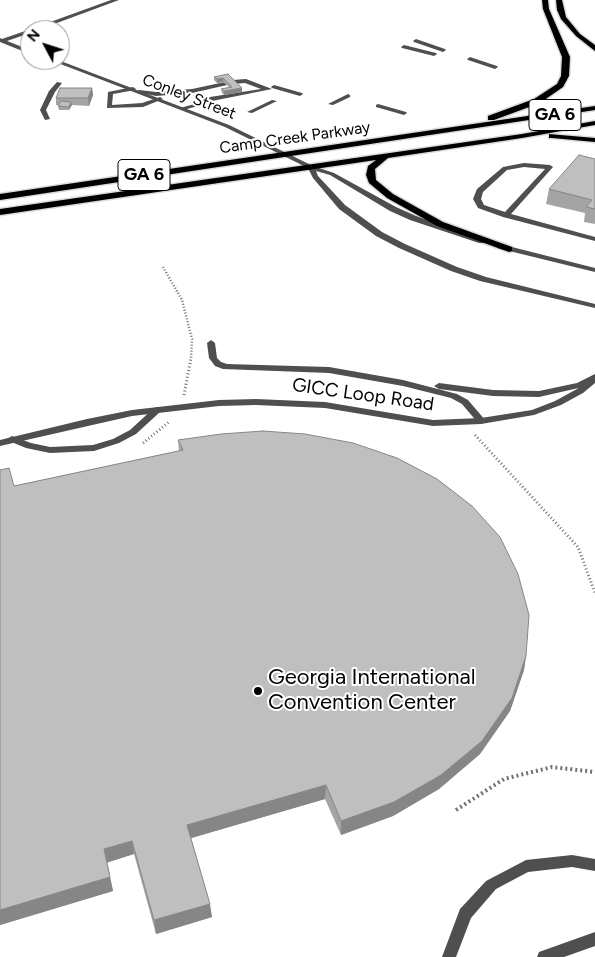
<!DOCTYPE html>
<style>
body{margin:0}
#map{position:relative;width:595px;height:957px;overflow:hidden;background:#fff;font-family:Figtree,sans-serif}
canvas{display:block}
.north{position:absolute;left:20px;top:20px;width:50px;height:50px;box-sizing:border-box;background:#fff;border:1px solid #999;border-radius:50%;rotate:310deg;font-size:14px;font-weight:700;line-height:20px;text-align:center;color:#000}
.north::after{content:'';display:block;margin:auto;width:18px;height:22px;background:#000;clip-path:polygon(50% 0,100% 100%,50% 72%,0 100%)}
</style>
<div id="map">
<canvas width="595" height="957"></canvas>
<div class="north">N</div>
</div>
<script>
const ctx = document.querySelector('canvas').getContext('2d');
ctx.lineJoin = 'round';
function poly(rows) {
  const path = new Path2D();
  for (const r of rows) {
    path.moveTo(r[0], r[1]);
    for (let i = 2; i < r.length; i += 2) path.lineTo(r[i], r[i + 1]);
  }
  return path;
}
function trace(path, color, width, dash) {
  ctx.strokeStyle = color;
  ctx.lineWidth = width;
  ctx.lineCap = dash ? 'butt' : 'round';
  ctx.setLineDash(dash || []);
  ctx.stroke(path);
}
function fill(path, color) {
  ctx.fillStyle = color;
  ctx.fill(path, 'evenodd');
}
function drawText(font, color, halo, rows, align = 'center') {
  ctx.font = font + ' Figtree,sans-serif';
  ctx.lineWidth = 4;
  ctx.setLineDash([]);
  ctx.textBaseline = 'middle';
  ctx.strokeStyle = halo;
  ctx.fillStyle = color;
  for (const [text, x, y, turn = 0] of rows) {
    ctx.save();
    ctx.translate(x, y);
    ctx.rotate((+turn || 0) * Math.PI / 180);
    ctx.textAlign = isNaN(turn) ? turn : align;
    if (halo) ctx.strokeText(text, 0, 0);
    ctx.fillText(text, 0, 0);
    ctx.restore();
  }
}
const primary = poly([
 [542,0,548,0,549,9,570,57,569,76,563,87,540,103,494,120,488,120,488,116,534,99,557,84,561,76,562,57,543,9,542,0],
 [556,0,562,0,566,17,580,34,595,45,595,51,576,36,561,19,557,10,556,0],
 [595,106,595,110,0,200,0,194,595,106],
 [595,121,595,125,522,138,388,158,375,169,376,180,393,194,443,222,512,247,512,251,509,252,437,226,387,198,369,183,366,175,368,166,376,160,0,215,0,209,522,134,595,121],
 [549,134,595,138,595,142,552,138,549,138,549,134]
]);
trace(primary, '#dbdbdb', 3);
trace(poly([
 [163,267,182,300,192,339,191,359]
]), '#717171', 2.5, [1, 2]);
trace(poly([
 [184,395,191,358],
 [475,435,578,547,595,593],
 [143,443,169,422]
]), '#717171', 3, [1, 2.5]);
trace(poly([
 [456,810,504,779,552,767,595,772]
]), '#717171', 4, [2, 3]);
fill(poly([
 [416,39,445,49,446,50,443,52,414,42,413,41,416,39],
 [404,45,436,53,437,54,434,56,402,48,401,47,404,45],
 [470,57,497,66,498,67,495,69,468,60,467,59,470,57],
 [246,79,272,89,212,101,206,104,183,110,180,108,202,102,210,97,261,89,245,83,233,84,230,82,233,80,246,79],
 [57,82,62,83,55,92,46,110,50,119,45,120,40,110,49,91,57,82],
 [225,82,227,83,227,85,192,93,156,96,136,92,139,90,156,92,192,89,225,82],
 [274,85,302,93,303,94,300,96,272,88,271,87,274,85],
 [133,87,136,89,135,90,113,94,112,105,142,103,160,97,163,99,143,107,107,108,108,92,133,87],
 [348,94,350,95,350,97,333,105,328,104,348,94],
 [272,100,277,101,252,113,247,112,272,100],
 [378,104,406,112,407,113,404,115,376,107,376,105,378,104],
 [524,163,550,165,553,167,511,214,595,237,595,241,503,217,478,208,473,199,477,189,503,167,524,163],
 [524,167,545,169,505,212,484,205,481,199,483,192,507,170,524,167],
 [211,340,215,343,217,358,221,362,227,364,329,367,403,380,457,394,468,400,486,421,481,424,478,423,462,404,451,398,403,386,329,373,223,369,215,366,209,358,207,343,211,340],
 [595,374,595,381,583,387,539,397,493,396,439,389,434,386,439,383,493,390,539,391,577,383,595,374],
 [157,407,162,410,160,412,136,434,119,443,94,451,50,453,26,448,9,441,7,439,12,436,31,443,50,447,93,445,113,439,130,430,154,408,157,407],
 [572,855,595,859,595,871,572,867,528,872,496,889,471,918,456,957,442,957,460,909,486,881,526,860,572,855]
]), '#4f4f4f');
fill(poly([
 [111,0,119,0,38,30,30,30,30,33,7,41,30,50,30,54,0,42,0,38,2,39,31,29,111,0],
 [50,60,58,60,229,125,313,166,334,173,396,207,416,216,486,241,485,243,479,243,410,220,390,211,330,175,316,171,318,176,345,205,382,232,405,244,457,267,486,277,595,304,595,308,480,281,451,271,399,248,376,236,339,209,313,178,308,168,225,127,50,60],
 [497,244,500,244,595,268,595,272,497,248,497,244],
 [595,375,595,383,583,393,561,405,534,415,481,424,433,426,325,408,256,405,219,406,132,416,0,446,0,440,87,419,132,410,219,400,256,399,325,402,433,420,481,418,532,410,555,401,577,389,592,376,595,375],
 [595,932,595,946,564,957,537,957,539,952,595,932]
]), '#4f4f4f');
fill(primary, '#000');
fill(poly([
 [228,74,242,88,242,92,224,95,222,93,221,89,229,87,223,82,217,83,214,80,214,77],
 [92,88,93,95,89,106,72,105,69,110,59,110,58,106,59,105,56,105,56,98],
 [595,159,595,224,584,222,585,213,546,204,549,189],
 [178,440,526,656,524,670,510,711,480,754,439,789,393,816,341,835,325,799,191,838,212,917,156,934,134,854,107,862,113,891,0,925,0,470,14,486,179,451]
]), '#a4a4a4');
fill(poly([
 [223,78,223,82,217,83,217,79],
 [92,88,93,95,89,106,88,98],
 [242,88,242,92,224,95,224,91],
 [71,102,72,105,69,110,69,107],
 [526,656,524,670,510,711,480,754,439,789,393,816,341,835,341,821],
 [326,785,325,799,188,839,187,825],
 [132,841,134,854,106,863,104,849],
 [110,877,113,891,0,925,0,910],
 [210,904,212,917,156,934,154,920]
]), '#868686');
const building = poly([
 [228,74,242,88,224,91,221,89,232,87,223,78,217,79,214,77,228,74],
 [60,88,92,88,88,98,56,98,60,88],
 [61,101,71,102,69,107,58,106,61,101],
 [579,155,595,159,595,209,586,207,592,200,549,189,579,155],
 [263,431,305,434,353,443,397,458,437,479,472,506,500,537,518,574,529,615,526,656,512,698,482,741,441,775,394,802,341,821,326,785,187,825,210,904,154,920,132,841,104,849,110,877,0,910,0,470,9,468,14,486,183,450,178,440,221,434,263,431]
]);
fill(building, '#bfbfbf');
trace(building, '#868686', 1);
for (const [x, y, r, color] of [
 [258,691,5,"#000"]
]) {
  const dot = new Path2D();
  dot.arc(x, y, r, 0, 2 * Math.PI);
  ctx.fillStyle = color;
  ctx.fill(dot);
  trace(dot, '#fff', 2);
}
drawText('16px', '#000', '#fff', [
 ["Conley Street",189,97,21],
 ["Camp Creek Parkway",295,138,-8]
]);
for (const [x, y, w] of [
 [555,115,52],
 [144,175,52]
]) {
  const box = new Path2D();
  box.roundRect(x - w / 2, y - 15.5, w, 31, 4);
  ctx.fillStyle = '#fff';
  ctx.fill(box);
  trace(box, '#000', 1);
}
drawText('bold 18px', '#000', null, [
 ["GA 6",555,115],
 ["GA 6",144,175]
]);
drawText('19px', '#000', '#fff', [
 ["GICC Loop Road",363,395,8]
]);
drawText('22px', '#000', '#fff', [
 ["Georgia International",268,678],
 ["Convention Center",268,703]
], 'left');
</script>
